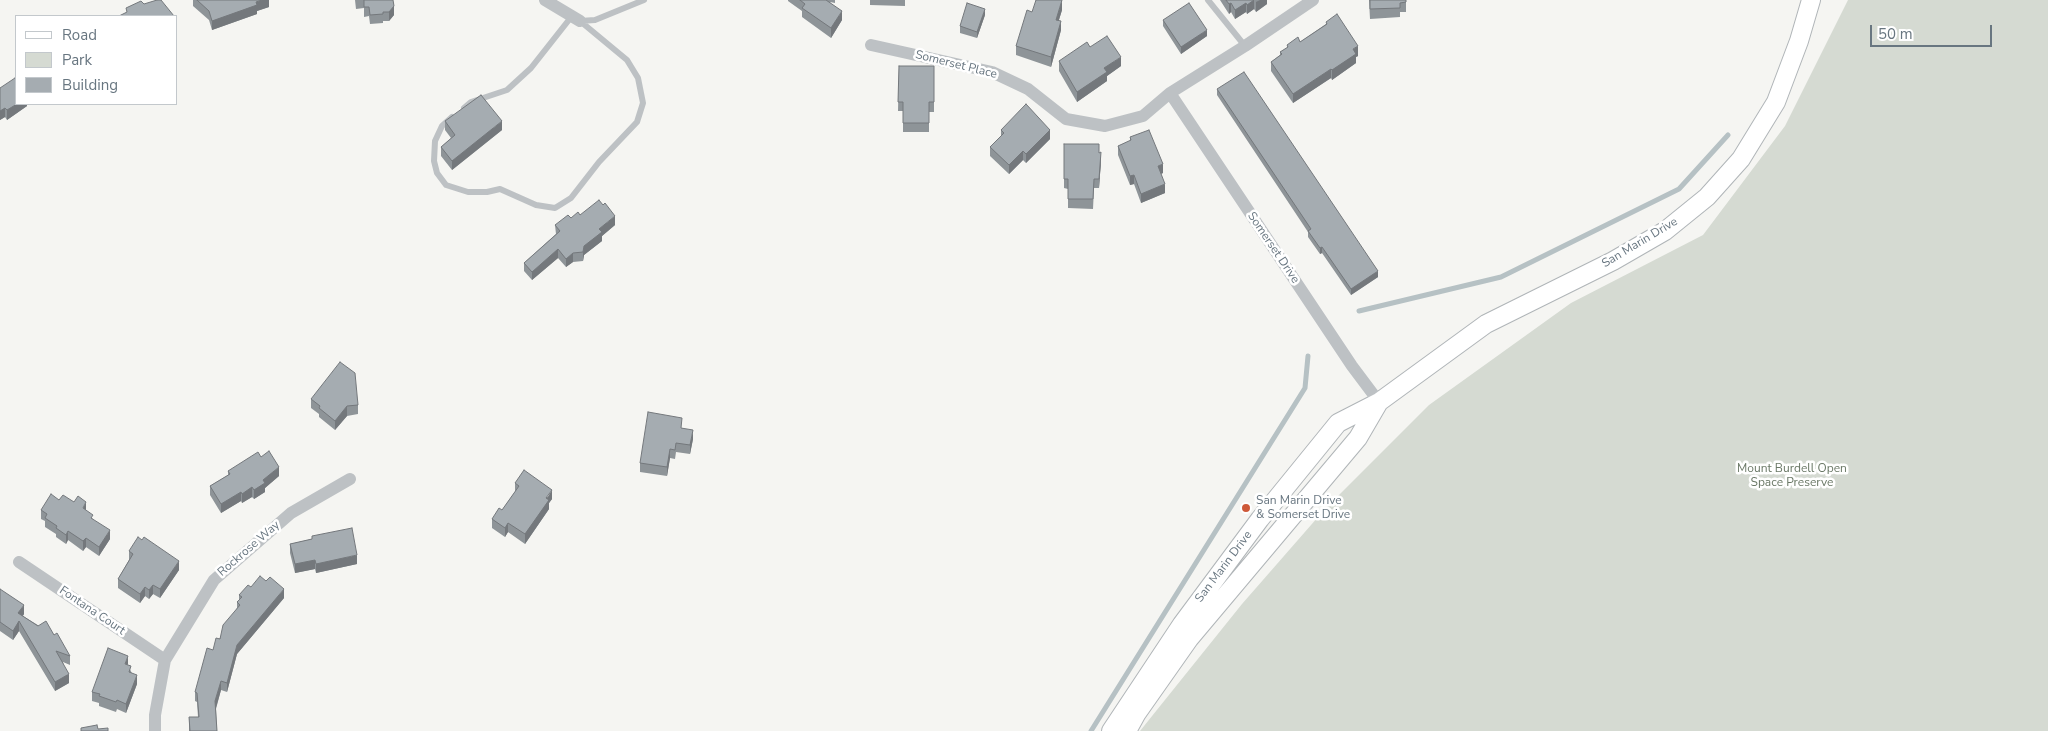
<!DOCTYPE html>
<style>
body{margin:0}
#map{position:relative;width:2048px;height:731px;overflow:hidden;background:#f5f5f2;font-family:"Nunito Sans",sans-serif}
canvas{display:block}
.legend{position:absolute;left:15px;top:15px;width:162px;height:90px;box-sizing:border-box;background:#fff;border:1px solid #c3c8cc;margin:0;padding:6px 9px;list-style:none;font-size:15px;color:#687680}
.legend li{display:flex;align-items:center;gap:10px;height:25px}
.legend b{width:25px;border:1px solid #c3c8cc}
.scale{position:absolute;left:1870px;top:25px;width:122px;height:22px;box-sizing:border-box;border:2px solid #687680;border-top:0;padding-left:6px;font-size:15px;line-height:18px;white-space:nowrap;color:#687680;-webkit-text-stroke:4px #fff;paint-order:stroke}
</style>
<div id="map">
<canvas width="2048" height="731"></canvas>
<ul class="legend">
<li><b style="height:6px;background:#fff"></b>Road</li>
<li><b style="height:14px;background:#d5dad2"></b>Park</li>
<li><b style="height:14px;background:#a5acb1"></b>Building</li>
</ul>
<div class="scale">50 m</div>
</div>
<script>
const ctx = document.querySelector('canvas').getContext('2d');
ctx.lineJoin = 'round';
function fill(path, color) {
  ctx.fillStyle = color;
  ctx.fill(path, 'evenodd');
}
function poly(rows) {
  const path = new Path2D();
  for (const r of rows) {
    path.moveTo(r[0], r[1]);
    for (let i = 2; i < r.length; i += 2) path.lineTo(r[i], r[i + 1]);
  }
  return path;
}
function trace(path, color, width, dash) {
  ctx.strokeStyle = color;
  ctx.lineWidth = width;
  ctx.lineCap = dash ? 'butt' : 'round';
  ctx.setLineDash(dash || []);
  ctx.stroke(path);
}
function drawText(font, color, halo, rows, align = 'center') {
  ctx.font = font + ' "Nunito Sans",sans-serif';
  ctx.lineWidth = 5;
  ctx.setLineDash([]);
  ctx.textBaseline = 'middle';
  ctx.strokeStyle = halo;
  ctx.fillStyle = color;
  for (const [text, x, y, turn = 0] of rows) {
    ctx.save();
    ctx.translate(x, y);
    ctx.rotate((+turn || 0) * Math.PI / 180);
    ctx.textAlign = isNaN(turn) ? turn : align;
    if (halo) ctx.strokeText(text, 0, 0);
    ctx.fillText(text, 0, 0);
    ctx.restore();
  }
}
fill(poly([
 [1848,0,2048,0,2048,731,1140,731,1242,604,1325,509,1429,405,1571,303,1703,235,1785,126]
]), '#d5dad2');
trace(poly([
 [1359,311,1501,277,1679,189,1728,135],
 [1091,731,1305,388,1308,356]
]), '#b6c1c4', 5);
const secondary = poly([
 [1111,731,1182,624,1260,519,1338,423,1379,402,1486,324,1613,261,1665,231,1707,197,1741,159,1776,102,1799,41,1811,0],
 [1127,731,1137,713,1189,639,1358,438,1379,402]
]);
trace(secondary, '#b0b5b8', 20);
trace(poly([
 [1208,0,1245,46],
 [580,21,595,20,644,0],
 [464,108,471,102,507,90,531,68,572,16],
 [452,117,442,126,435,141,434,161,437,173,446,185,468,192,487,192,500,189,536,205,555,208,571,198,599,162,637,122,643,103,638,78,627,60,580,21]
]), '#bdc1c4', 6);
trace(poly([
 [545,0,580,21],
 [871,45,992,72,1028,89,1066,119,1105,126,1143,116,1170,93,1245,46,1313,0],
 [1170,93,1352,366,1379,402],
 [19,562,165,660],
 [155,731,155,715,165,660,214,580,291,513,350,479]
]), '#bdc1c4', 12);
trace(secondary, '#fff', 18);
fill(poly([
 [193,0,269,0,269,7,257,11,257,14,212,30,209,20,193,6],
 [355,0,393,0,394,15,389,21,383,21,383,23,370,24,369,16,364,17,364,8,356,9],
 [788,0,835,0,835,3,830,2,842,20,831,38,802,17,802,11,788,1],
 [870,0,905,0,905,6,870,5],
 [1220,0,1267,0,1267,4,1256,12,1254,9,1247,14,1246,12,1235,19,1231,12,1229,14],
 [1369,0,1406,0,1406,12,1400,12,1400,17,1370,19],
 [1062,10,1059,20,1061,30,1051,67,1016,55,1016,46,1032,12],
 [985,15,977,38,960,33,960,26],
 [1163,20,1207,36,1181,54,1163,26],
 [1326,22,1358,56,1356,57,1356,63,1332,80,1331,78,1293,103,1271,71,1271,62,1280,55,1280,52,1287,48,1287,45,1300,42,1326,24],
 [1090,47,1121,66,1107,76,1107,81,1077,102,1059,71,1059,61],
 [899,66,934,66,934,112,929,112,929,132,903,132,903,111,898,111],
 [0,88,27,104,27,106,7,120,5,117,0,120],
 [1217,89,1378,277,1351,295,1322,253,1320,254,1308,237,1308,232,1217,95],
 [445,121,502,130,452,170,441,156,441,147,451,138,445,130],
 [1001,130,1050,139,1026,163,1023,160,1009,174,990,156,990,147,1001,136],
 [1130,137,1163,173,1161,174,1165,193,1141,203,1134,184,1130,185,1118,155,1118,146,1130,141],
 [1064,144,1099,153,1101,161,1099,188,1094,188,1093,209,1068,208,1068,189,1064,188],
 [580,215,615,225,602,236,602,241,584,255,583,261,573,262,566,267,558,258,532,280,524,271,524,263,556,234,555,225],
 [311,399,358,405,358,414,347,416,335,430,319,417,319,414,311,408],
 [682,428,693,439,690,454,676,452,675,459,670,458,667,476,640,472,640,463],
 [261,457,279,476,265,488,265,492,254,499,252,497,242,503,241,501,221,513,210,495,210,486,228,475,228,471],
 [515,483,552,499,549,503,549,509,525,544,508,532,505,537,492,528,492,519,502,510,515,492],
 [59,500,86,511,110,539,99,556,86,547,83,551,68,540,66,544,56,537,56,534,45,527,45,521,41,519,41,510],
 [312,536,357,564,316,573,315,569,295,573,290,553,290,544,312,539],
 [129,551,179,570,160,598,153,594,149,599,145,596,140,603,118,588,118,579,129,560],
 [251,587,284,598,237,654,227,692,221,690,216,709,217,731,189,731,189,717,198,717,197,702,195,701,195,692,213,650,237,608,237,602,239,600,239,595],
 [0,589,24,614,23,616,54,635,70,656,70,665,63,662,69,683,55,691,19,631,13,640,0,631],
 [128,665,137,684,126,713,117,709,116,712,99,706,99,703,92,701,92,692]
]), '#8e9498');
fill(poly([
 [262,0,269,0,269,7,257,11,257,14,212,30,212,21],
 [1062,0,1062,10,1056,29,1056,20],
 [1254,0,1254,9,1247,14,1247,5],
 [1260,0,1267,0,1267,4,1256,12,1256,2],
 [1231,3,1231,12,1229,14,1229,4],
 [1246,3,1246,12,1235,19,1235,10],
 [394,6,394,15,389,21,389,12],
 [985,9,985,15,977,38,977,32],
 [842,11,842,20,831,38,831,28],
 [1061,21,1061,30,1051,67,1051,57],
 [177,29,177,38,176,39,176,30],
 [1207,30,1207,36,1181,54,1181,47],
 [1358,46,1358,56,1356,57,1356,63,1332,80,1332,70,1353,49],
 [1121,57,1121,66,1107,76,1107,81,1077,102,1077,92,1104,68],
 [1331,69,1331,78,1293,103,1293,94],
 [17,104,27,104,27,106,7,120,7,110],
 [5,108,5,117,0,120,0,111],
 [502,121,502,130,452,170,452,161],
 [1050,130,1050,139,1026,163,1026,154],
 [1023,151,1023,160,1009,174,1009,165],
 [1101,152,1101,161,1099,188,1099,179],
 [1163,164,1163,173,1158,175,1158,166],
 [1134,175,1134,184,1130,185,1130,176],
 [1165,184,1165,193,1141,203,1141,194],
 [615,216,615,225,602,236,602,241,584,255,583,261,583,252,584,246,599,229],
 [1322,247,1322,253,1320,254,1320,248],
 [558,249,558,258,532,280,532,272],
 [573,253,573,262,566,267,566,259],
 [1378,271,1378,277,1351,295,1351,289],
 [347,406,347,416,335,430,335,421],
 [693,430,693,439,690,454,690,445],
 [670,449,670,458,667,476,667,467],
 [279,467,279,476,265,488,265,492,254,499,254,490,263,480],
 [252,487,252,497,242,503,242,494],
 [552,490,552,499,549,503,549,509,525,544,525,534],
 [241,492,241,501,221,513,221,504],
 [86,502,86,511,83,508],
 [508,523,508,532,505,537,505,528],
 [110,530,110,539,99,556,99,547],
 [68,531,68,540,66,544,66,535],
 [86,538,86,547,83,551,83,541],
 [357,555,357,564,316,573,316,564],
 [315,560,315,569,295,573,295,564],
 [179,561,179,570,160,598,160,589],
 [153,585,153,594,149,599,149,590],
 [145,587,145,596,140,603,140,594],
 [284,589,284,598,237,654,227,692,227,683,237,645],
 [24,605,24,614,18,622,18,613],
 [19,621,19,631,13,640,13,631],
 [128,656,128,665,125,664],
 [69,674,69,683,55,691,55,682],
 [137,675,137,684,126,713,126,704],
 [221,681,221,690,215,711,215,701]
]), '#74787c');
const building = poly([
 [157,0,161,0,174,16,119,16,127,12,126,8,141,1,144,4,157,0],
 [197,0,262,0,256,2,257,5,212,21,209,11,197,0],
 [364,0,393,0,394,6,389,12,383,12,383,14,370,15,369,7,364,7,364,0],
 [800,0,826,0,842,11,831,28,802,8,805,4,800,0],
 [1036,0,1062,0,1056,20,1061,21,1051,57,1016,46,1027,10,1032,12,1036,0],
 [1226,0,1254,0,1247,5,1246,3,1235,10,1231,3,1229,4,1226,0],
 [1370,0,1406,0,1406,2,1400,3,1400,8,1370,9,1370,0],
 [967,3,985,9,977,32,960,26,967,3],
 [1189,3,1207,30,1181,47,1163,20,1189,3],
 [1337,14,1358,46,1353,49,1356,54,1332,70,1331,69,1293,94,1271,62,1282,54,1280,52,1288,47,1287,45,1298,37,1300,42,1327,24,1326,22,1337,14],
 [1107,36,1121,57,1104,68,1107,72,1077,92,1059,61,1087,42,1090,47,1107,36],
 [899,66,934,66,934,102,929,102,929,123,903,123,903,102,898,102,899,66],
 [1244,72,1378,271,1351,289,1322,247,1320,248,1308,231,1311,229,1217,89,1244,72],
 [15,78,16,79,16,104,17,104,7,110,5,108,0,111,0,88,15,78],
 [481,95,502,121,452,161,441,147,455,135,445,121,481,95],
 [1026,104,1050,130,1026,154,1023,151,1009,165,990,147,1004,133,1001,130,1026,104],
 [1149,130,1163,164,1158,166,1165,184,1141,194,1134,175,1130,176,1118,146,1131,140,1130,137,1149,130],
 [1064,144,1099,144,1099,153,1101,152,1099,179,1094,179,1093,199,1068,199,1068,179,1064,179,1064,144],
 [599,200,603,205,605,203,615,216,599,229,602,232,584,246,583,252,573,253,566,259,558,249,532,272,524,263,560,231,555,225,568,215,571,218,578,212,580,215,599,200],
 [340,362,355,373,358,405,347,406,335,421,319,408,320,406,311,399,340,362],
 [648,412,682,418,681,428,693,430,690,445,676,443,675,450,670,449,667,467,640,463,648,412],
 [269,451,279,467,263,480,265,483,254,490,252,487,242,494,241,492,221,504,210,486,230,474,228,471,258,452,261,457,269,451],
 [524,470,552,490,546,498,549,500,525,534,508,523,505,528,492,519,499,508,502,510,519,486,515,483,524,470],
 [51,494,59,500,63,495,74,502,78,496,86,502,83,508,93,515,91,518,110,530,99,547,86,538,83,541,68,531,66,535,56,528,57,526,45,518,47,514,41,510,51,494],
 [352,528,357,555,316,564,315,560,295,564,290,544,312,539,312,536,352,528],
 [138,537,142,540,144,537,179,561,160,589,153,585,149,590,145,587,140,594,118,579,133,554,129,551,138,537],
 [260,576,266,581,270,577,284,589,237,645,227,683,221,681,215,701,217,731,190,731,189,717,199,717,197,693,195,692,207,648,213,650,216,638,220,639,223,625,240,605,237,602,242,597,239,595,248,585,251,587,260,576],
 [0,589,24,605,18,613,38,626,46,621,54,635,57,633,70,656,56,651,69,674,55,682,19,621,13,631,0,622,0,589],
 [108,648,128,656,125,664,131,666,129,672,137,675,126,704,117,700,116,702,99,696,100,694,92,692,108,648],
 [97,725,98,729,108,728,108,731,81,731,81,728,97,725]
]);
fill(building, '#a5acb1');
trace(building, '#74787c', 1);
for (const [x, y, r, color] of [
 [1246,508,5,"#ce5939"]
]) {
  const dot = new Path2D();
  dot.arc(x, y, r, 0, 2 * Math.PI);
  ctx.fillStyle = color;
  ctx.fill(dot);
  trace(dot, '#fff', 2);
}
drawText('12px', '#687680', '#fff', [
 ["Somerset Place",956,65,14],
 ["San Marin Drive",1640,243,-31],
 ["Somerset Drive",1273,248,56],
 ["Rockrose Way",249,549,-41],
 ["San Marin Drive",1224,567,-53],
 ["Fontana Court",92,611,34]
]);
drawText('12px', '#6a7866', '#fff', [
 ["Mount Burdell Open",1792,469],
 ["Space Preserve",1792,483]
]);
drawText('12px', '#687680', '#fff', [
 ["San Marin Drive",1256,501],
 ["& Somerset Drive",1256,515]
], 'left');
</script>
